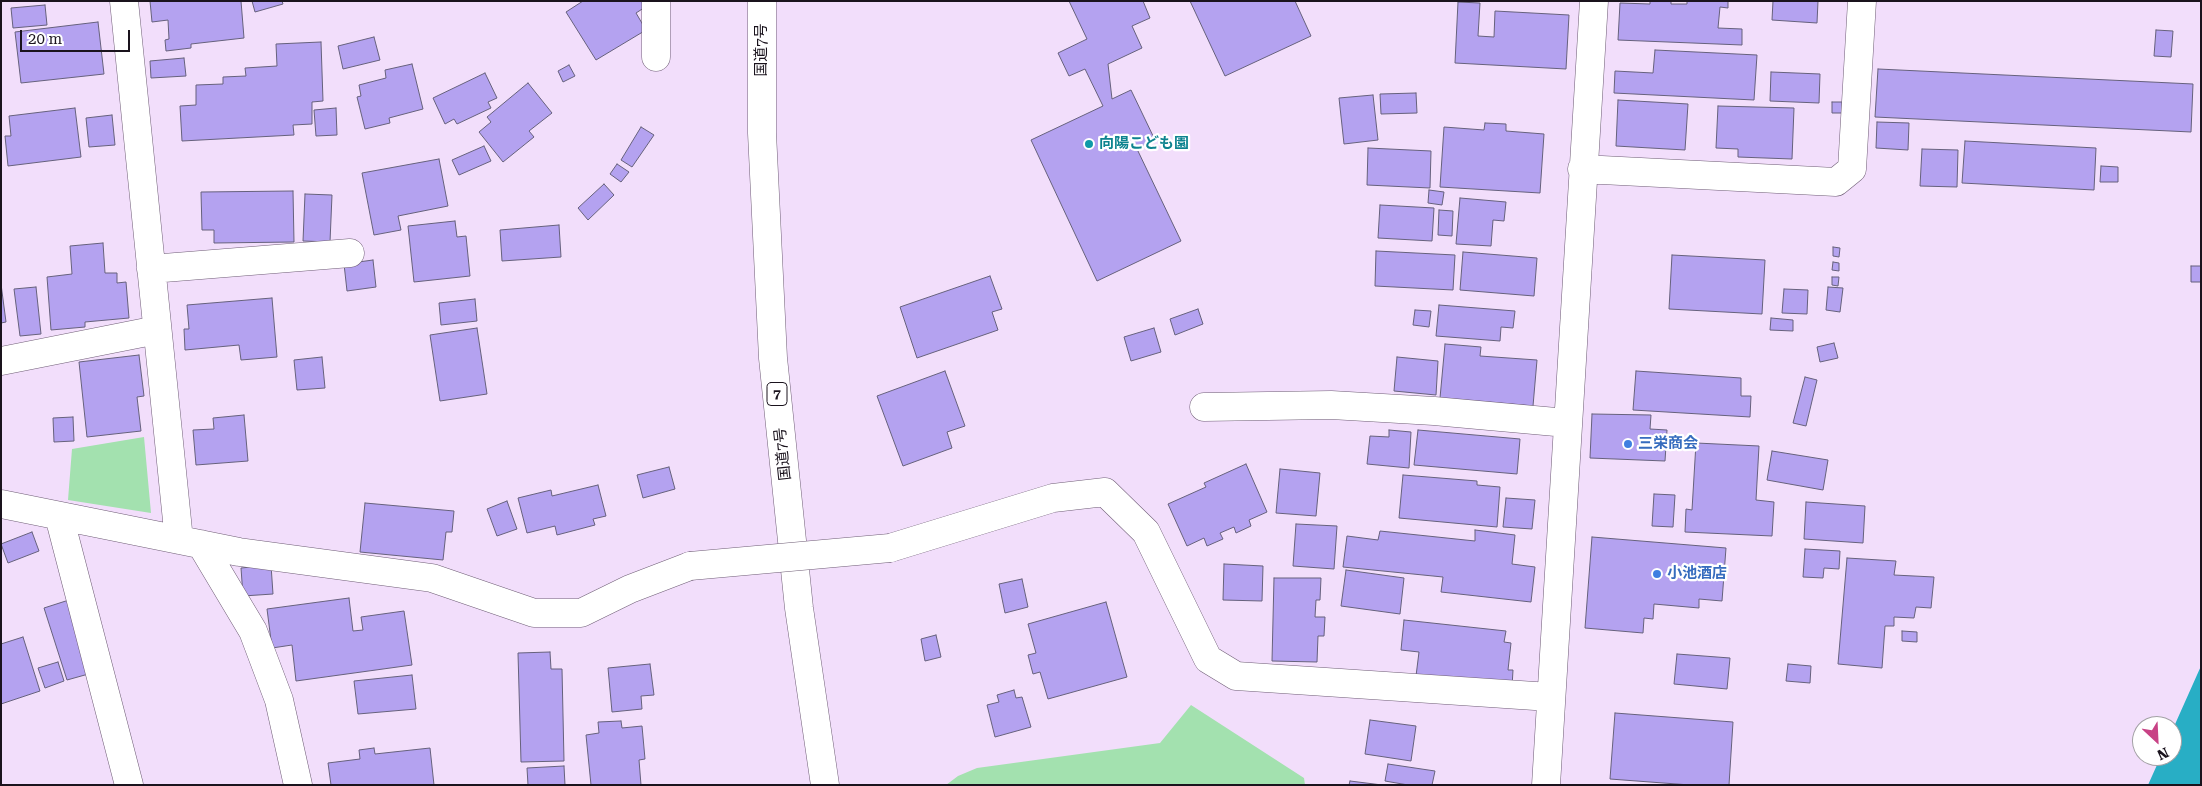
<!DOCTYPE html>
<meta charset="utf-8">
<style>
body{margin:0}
#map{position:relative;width:2202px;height:786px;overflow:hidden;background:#f2defb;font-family:"Roboto Serif",serif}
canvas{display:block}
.frame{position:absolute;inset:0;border:2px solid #1a131d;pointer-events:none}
.north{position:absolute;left:2132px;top:716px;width:50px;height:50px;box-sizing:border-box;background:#fff;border:1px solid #a3a1a5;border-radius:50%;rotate:155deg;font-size:14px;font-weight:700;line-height:20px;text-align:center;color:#1a131d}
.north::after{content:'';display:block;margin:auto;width:18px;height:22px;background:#c84285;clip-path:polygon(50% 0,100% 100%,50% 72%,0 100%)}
.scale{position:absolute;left:20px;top:30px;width:110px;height:22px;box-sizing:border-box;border:2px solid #1a131d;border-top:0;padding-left:6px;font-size:15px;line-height:18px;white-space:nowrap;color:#1a131d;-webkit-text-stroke:4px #fff;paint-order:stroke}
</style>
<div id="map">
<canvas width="2202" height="786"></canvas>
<div class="frame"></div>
<div class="north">N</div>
<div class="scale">20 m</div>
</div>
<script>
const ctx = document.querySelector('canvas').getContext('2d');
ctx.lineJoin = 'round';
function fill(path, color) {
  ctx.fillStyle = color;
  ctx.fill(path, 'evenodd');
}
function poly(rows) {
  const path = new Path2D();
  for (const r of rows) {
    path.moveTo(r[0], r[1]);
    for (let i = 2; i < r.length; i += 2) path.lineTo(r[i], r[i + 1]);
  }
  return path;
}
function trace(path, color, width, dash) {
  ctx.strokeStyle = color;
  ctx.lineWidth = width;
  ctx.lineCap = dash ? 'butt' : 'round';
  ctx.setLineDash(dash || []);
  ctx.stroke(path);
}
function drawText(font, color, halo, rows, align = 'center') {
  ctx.font = font + ' "Roboto Serif","Noto Sans JP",serif';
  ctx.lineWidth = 4.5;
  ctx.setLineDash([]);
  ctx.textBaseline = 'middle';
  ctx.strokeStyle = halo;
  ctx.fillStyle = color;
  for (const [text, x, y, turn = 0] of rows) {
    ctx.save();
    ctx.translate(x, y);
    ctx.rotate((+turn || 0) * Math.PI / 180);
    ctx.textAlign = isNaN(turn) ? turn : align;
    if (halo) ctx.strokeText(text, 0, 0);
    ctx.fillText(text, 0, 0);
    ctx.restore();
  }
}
fill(poly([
 [144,437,151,513,68,500,72,449],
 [1191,705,1304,778,1305,785,946,785,958,776,977,768,1160,743]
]), '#a3e1af');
fill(poly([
 [2201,666,2201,785,2148,785,2161,756,2172,756,2172,731]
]), '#28aec5');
const building = poly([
 [150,1,241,1,244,38,191,44,191,48,166,51,165,40,169,39,168,20,152,22,150,1],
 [252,1,282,1,283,4,255,12,252,1],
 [583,1,648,1,650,4,636,13,646,30,596,60,566,12,583,1],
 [1069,1,1143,1,1150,18,1132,26,1142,48,1108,64,1112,99,1131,90,1155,140,1137,149,1181,241,1097,281,1031,140,1103,106,1085,69,1069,76,1058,53,1087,39,1069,1],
 [1190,1,1295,1,1311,36,1225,76,1190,1],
 [1650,1,1671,1,1671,4,1687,4,1687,1,1728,1,1728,8,1720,7,1718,28,1742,29,1742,45,1618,40,1620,3,1650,4,1650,1],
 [1773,1,1818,1,1817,23,1772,20,1773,1],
 [1458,2,1480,3,1478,36,1494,37,1495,11,1569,15,1566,69,1455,63,1458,2],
 [45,5,47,25,13,28,11,8,45,5],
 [98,22,104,74,21,83,15,32,98,22],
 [2156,30,2173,31,2171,57,2154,56,2156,30],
 [374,37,380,60,343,69,338,46,374,37],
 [321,42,323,101,312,102,312,124,293,125,294,135,182,141,180,106,196,105,196,85,223,84,223,77,246,76,245,68,277,66,276,44,321,42],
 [1655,50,1757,55,1754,100,1614,93,1615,71,1653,73,1655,50],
 [184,58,186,76,151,78,150,61,184,58],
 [412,64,423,109,389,118,390,123,365,129,357,97,361,96,359,85,386,78,385,70,412,64],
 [569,65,575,76,563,82,558,71,569,65],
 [1878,69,2193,84,2191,132,1875,117,1878,69],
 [1771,72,1820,74,1819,103,1770,101,1771,72],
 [485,73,497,98,488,102,491,108,457,124,454,119,445,124,433,98,485,73],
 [528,83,552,113,529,131,534,137,503,162,479,132,491,122,487,117,528,83],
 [1416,93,1417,113,1381,114,1380,94,1416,93],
 [1373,95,1378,140,1344,144,1339,98,1373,95],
 [1618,100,1688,104,1685,150,1616,146,1618,100],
 [1832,102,1842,102,1842,113,1832,113,1832,102],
 [1718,106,1794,108,1792,159,1738,157,1738,149,1716,148,1718,106],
 [75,108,81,157,8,166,5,136,11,136,9,116,75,108],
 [336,108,337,135,316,136,314,110,336,108],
 [112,115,115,145,89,147,86,118,112,115],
 [1877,122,1909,123,1908,150,1876,148,1877,122],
 [1485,123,1506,124,1506,131,1544,134,1540,193,1440,187,1444,127,1484,130,1485,123],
 [641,127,654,135,632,167,621,160,641,127],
 [1965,141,2096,148,2094,190,1962,183,1965,141],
 [484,146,491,161,459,175,452,160,484,146],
 [1368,148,1431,151,1430,188,1367,185,1368,148],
 [1922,149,1958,150,1957,187,1920,186,1922,149],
 [439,159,448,206,398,216,401,230,374,235,362,173,439,159],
 [617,164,629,172,621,182,610,174,617,164],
 [2101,166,2118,167,2118,182,2100,182,2101,166],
 [604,184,614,195,588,220,578,208,604,184],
 [1429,190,1444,192,1442,205,1428,203,1429,190],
 [293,191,294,242,214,243,214,230,202,230,201,192,293,191],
 [305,194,332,195,330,242,303,241,305,194],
 [1460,198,1506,202,1504,221,1493,220,1491,246,1456,244,1460,198],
 [1380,205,1434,208,1432,241,1378,238,1380,205],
 [1439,210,1453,211,1452,236,1438,235,1439,210],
 [455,221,457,237,466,236,470,276,414,282,408,226,455,221],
 [559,225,561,257,502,261,500,230,559,225],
 [103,243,105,273,117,273,117,283,126,282,129,318,85,322,85,327,51,330,47,277,72,274,70,246,103,243],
 [1833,247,1840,248,1839,257,1833,256,1833,247],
 [1376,251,1455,255,1453,290,1375,286,1376,251],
 [1463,252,1537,258,1534,296,1460,290,1463,252],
 [1672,255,1765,260,1762,314,1669,309,1672,255],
 [373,260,376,287,347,291,344,264,373,260],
 [1833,262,1839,263,1839,271,1832,270,1833,262],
 [2191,266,2201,266,2201,282,2191,282,2191,266],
 [990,276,1002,309,992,312,998,330,917,358,900,307,990,276],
 [1832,277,1839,277,1838,286,1832,285,1832,277],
 [1,284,6,322,1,323,1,284],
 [36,287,41,334,20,336,14,289,36,287],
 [1828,287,1843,288,1840,312,1826,310,1828,287],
 [1784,289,1808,290,1807,314,1782,313,1784,289],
 [272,298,277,357,241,360,239,345,185,350,184,329,189,329,187,305,272,298],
 [475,299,477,321,441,325,439,303,475,299],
 [1439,305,1515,311,1513,328,1501,327,1500,341,1436,336,1439,305],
 [1198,309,1203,324,1175,335,1170,319,1198,309],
 [1415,310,1431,311,1429,327,1413,325,1415,310],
 [1771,318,1793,320,1793,331,1770,330,1771,318],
 [477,328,487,394,440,401,430,335,477,328],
 [1154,328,1161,352,1131,361,1124,337,1154,328],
 [1834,343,1838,358,1820,362,1817,347,1834,343],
 [1445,344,1481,347,1480,356,1537,360,1533,406,1440,398,1445,344],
 [139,355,144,396,137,397,141,431,87,437,79,362,139,355],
 [322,357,325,388,297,390,294,360,322,357],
 [1397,357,1438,361,1436,395,1394,391,1397,357],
 [945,371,965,426,947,432,952,448,903,466,877,396,945,371],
 [1636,371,1741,378,1741,396,1751,396,1750,417,1633,410,1636,371],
 [1805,377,1817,380,1806,426,1793,423,1805,377],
 [1592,414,1651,415,1650,429,1667,430,1665,461,1590,458,1592,414],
 [244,415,248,461,196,465,193,430,214,429,213,418,244,415],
 [73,417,74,441,54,442,53,418,73,417],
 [1389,430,1411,432,1409,468,1367,464,1370,436,1389,437,1389,430],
 [1418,430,1520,439,1517,474,1414,465,1418,430],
 [1696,443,1759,446,1756,500,1774,502,1772,536,1685,532,1686,509,1692,510,1696,443],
 [1772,451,1828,460,1823,490,1767,480,1772,451],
 [1246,464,1267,512,1249,520,1251,526,1236,533,1234,527,1220,533,1223,539,1207,546,1204,538,1187,546,1168,504,1206,487,1204,483,1246,464],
 [669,467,675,489,643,498,637,475,669,467],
 [1280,469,1320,473,1316,516,1276,513,1280,469],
 [1403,475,1477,481,1477,485,1500,487,1497,527,1399,518,1403,475],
 [598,485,606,516,593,519,595,525,557,535,555,526,527,533,518,498,551,490,552,496,598,485],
 [1654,494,1675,495,1673,527,1652,526,1654,494],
 [1506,498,1535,500,1532,529,1503,527,1506,498],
 [507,501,517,529,497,536,487,509,507,501],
 [1806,502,1865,506,1863,543,1804,539,1806,502],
 [365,503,454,511,452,532,446,532,443,560,360,552,365,503],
 [1296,524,1337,526,1334,569,1293,566,1296,524],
 [1475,530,1515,535,1512,564,1535,567,1531,602,1441,592,1443,577,1343,567,1347,536,1378,540,1380,531,1475,541,1475,530],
 [32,532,39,551,8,563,1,544,32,532],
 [1592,537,1726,548,1722,601,1699,599,1699,608,1654,604,1653,619,1644,618,1643,633,1585,628,1592,537],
 [1805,549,1840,551,1839,569,1824,568,1823,578,1803,577,1805,549],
 [1847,558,1896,561,1894,575,1934,577,1931,608,1916,607,1914,618,1894,617,1894,626,1885,626,1882,668,1838,664,1847,558],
 [1224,564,1263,566,1262,601,1223,600,1224,564],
 [271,565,273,594,243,596,241,568,271,565],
 [1346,570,1404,578,1400,614,1341,606,1346,570],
 [1274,578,1321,578,1320,600,1316,600,1315,617,1325,617,1324,636,1318,636,1317,662,1272,661,1274,578],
 [1022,579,1028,607,1005,613,999,584,1022,579],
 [349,598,353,631,363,630,361,617,404,611,412,665,296,681,292,645,272,648,267,609,349,598],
 [72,599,92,673,67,680,44,608,72,599],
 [1106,602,1127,677,1048,699,1040,672,1033,674,1028,655,1036,653,1028,624,1106,602],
 [1404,620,1506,631,1504,642,1511,643,1508,670,1513,670,1512,687,1416,676,1419,652,1401,650,1404,620],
 [1902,631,1917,632,1917,642,1902,641,1902,631],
 [936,635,941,657,925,661,921,639,936,635],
 [23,637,40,691,1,704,1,644,23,637],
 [550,652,551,669,562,669,564,761,521,762,518,653,550,652],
 [1677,654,1730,658,1727,689,1674,684,1677,654],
 [58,662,64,681,45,688,38,668,58,662],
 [650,664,654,695,641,696,642,709,612,712,608,668,650,664],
 [1788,664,1811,666,1810,683,1786,681,1788,664],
 [412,675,416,709,358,714,354,681,412,675],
 [1014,690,1016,698,1022,697,1031,727,995,737,987,705,999,702,997,695,1014,690],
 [1615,713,1733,722,1729,785,1690,785,1610,779,1615,713],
 [1370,720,1416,726,1411,761,1365,754,1370,720],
 [621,721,622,728,642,726,645,759,639,760,641,785,591,785,586,735,599,733,598,722,621,721],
 [374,748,375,754,430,748,434,785,331,785,328,763,360,759,359,750,374,748],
 [1388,764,1435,771,1432,785,1408,785,1385,781,1388,764],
 [564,766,565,785,528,785,527,768,564,766],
 [1350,781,1382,785,1349,785,1350,781]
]);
fill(building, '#b4a2f0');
trace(building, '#66617c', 1);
const minor = poly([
 [124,1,179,540],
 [656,57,656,1],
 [1582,169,1836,182,1852,169,1862,1],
 [151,269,350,253],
 [1,361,157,330],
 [1204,407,1331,405,1434,411,1567,423],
 [1,504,239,552,432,578,534,613,581,613,630,589,690,566],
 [59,516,129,785],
 [201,544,253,631,279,700,298,785],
 [890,548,1053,498,1105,492,1146,532,1208,659,1236,676,1550,697],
 [1546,785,1594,1]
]);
const highway = poly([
 [762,1,762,133,773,358,799,608,825,785]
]);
trace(minor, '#6f5e76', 29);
trace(highway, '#6f5e76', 29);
trace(minor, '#fff', 28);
trace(highway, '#fff', 28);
const minorBridge = poly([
 [690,566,890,548]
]);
trace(minorBridge, '#6f5e76', 29, []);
trace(minorBridge, '#fff', 28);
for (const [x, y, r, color] of [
 [1089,144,5,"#0f9aa8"],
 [1628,444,5,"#3f7fe0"],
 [1657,574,5,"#3f7fe0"]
]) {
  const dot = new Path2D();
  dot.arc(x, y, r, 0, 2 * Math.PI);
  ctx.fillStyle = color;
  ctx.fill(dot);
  trace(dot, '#fff', 2);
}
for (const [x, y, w] of [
 [777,394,20]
]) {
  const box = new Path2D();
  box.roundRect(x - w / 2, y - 11.5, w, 23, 4);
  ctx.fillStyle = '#fff';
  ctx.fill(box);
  trace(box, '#1a131d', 1);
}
drawText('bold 14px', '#1a131d', null, [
 ["7",777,394]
]);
drawText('15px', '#1a131d', '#fff', [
 ["国道7号",762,50,-90],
 ["国道7号",783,454,-96]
]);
drawText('bold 15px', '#0d838f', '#fff', [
 ["向陽こども園",1099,144]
], 'left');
drawText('bold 15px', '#366cbe', '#fff', [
 ["三栄商会",1638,444],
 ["小池酒店",1667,574]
], 'left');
</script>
